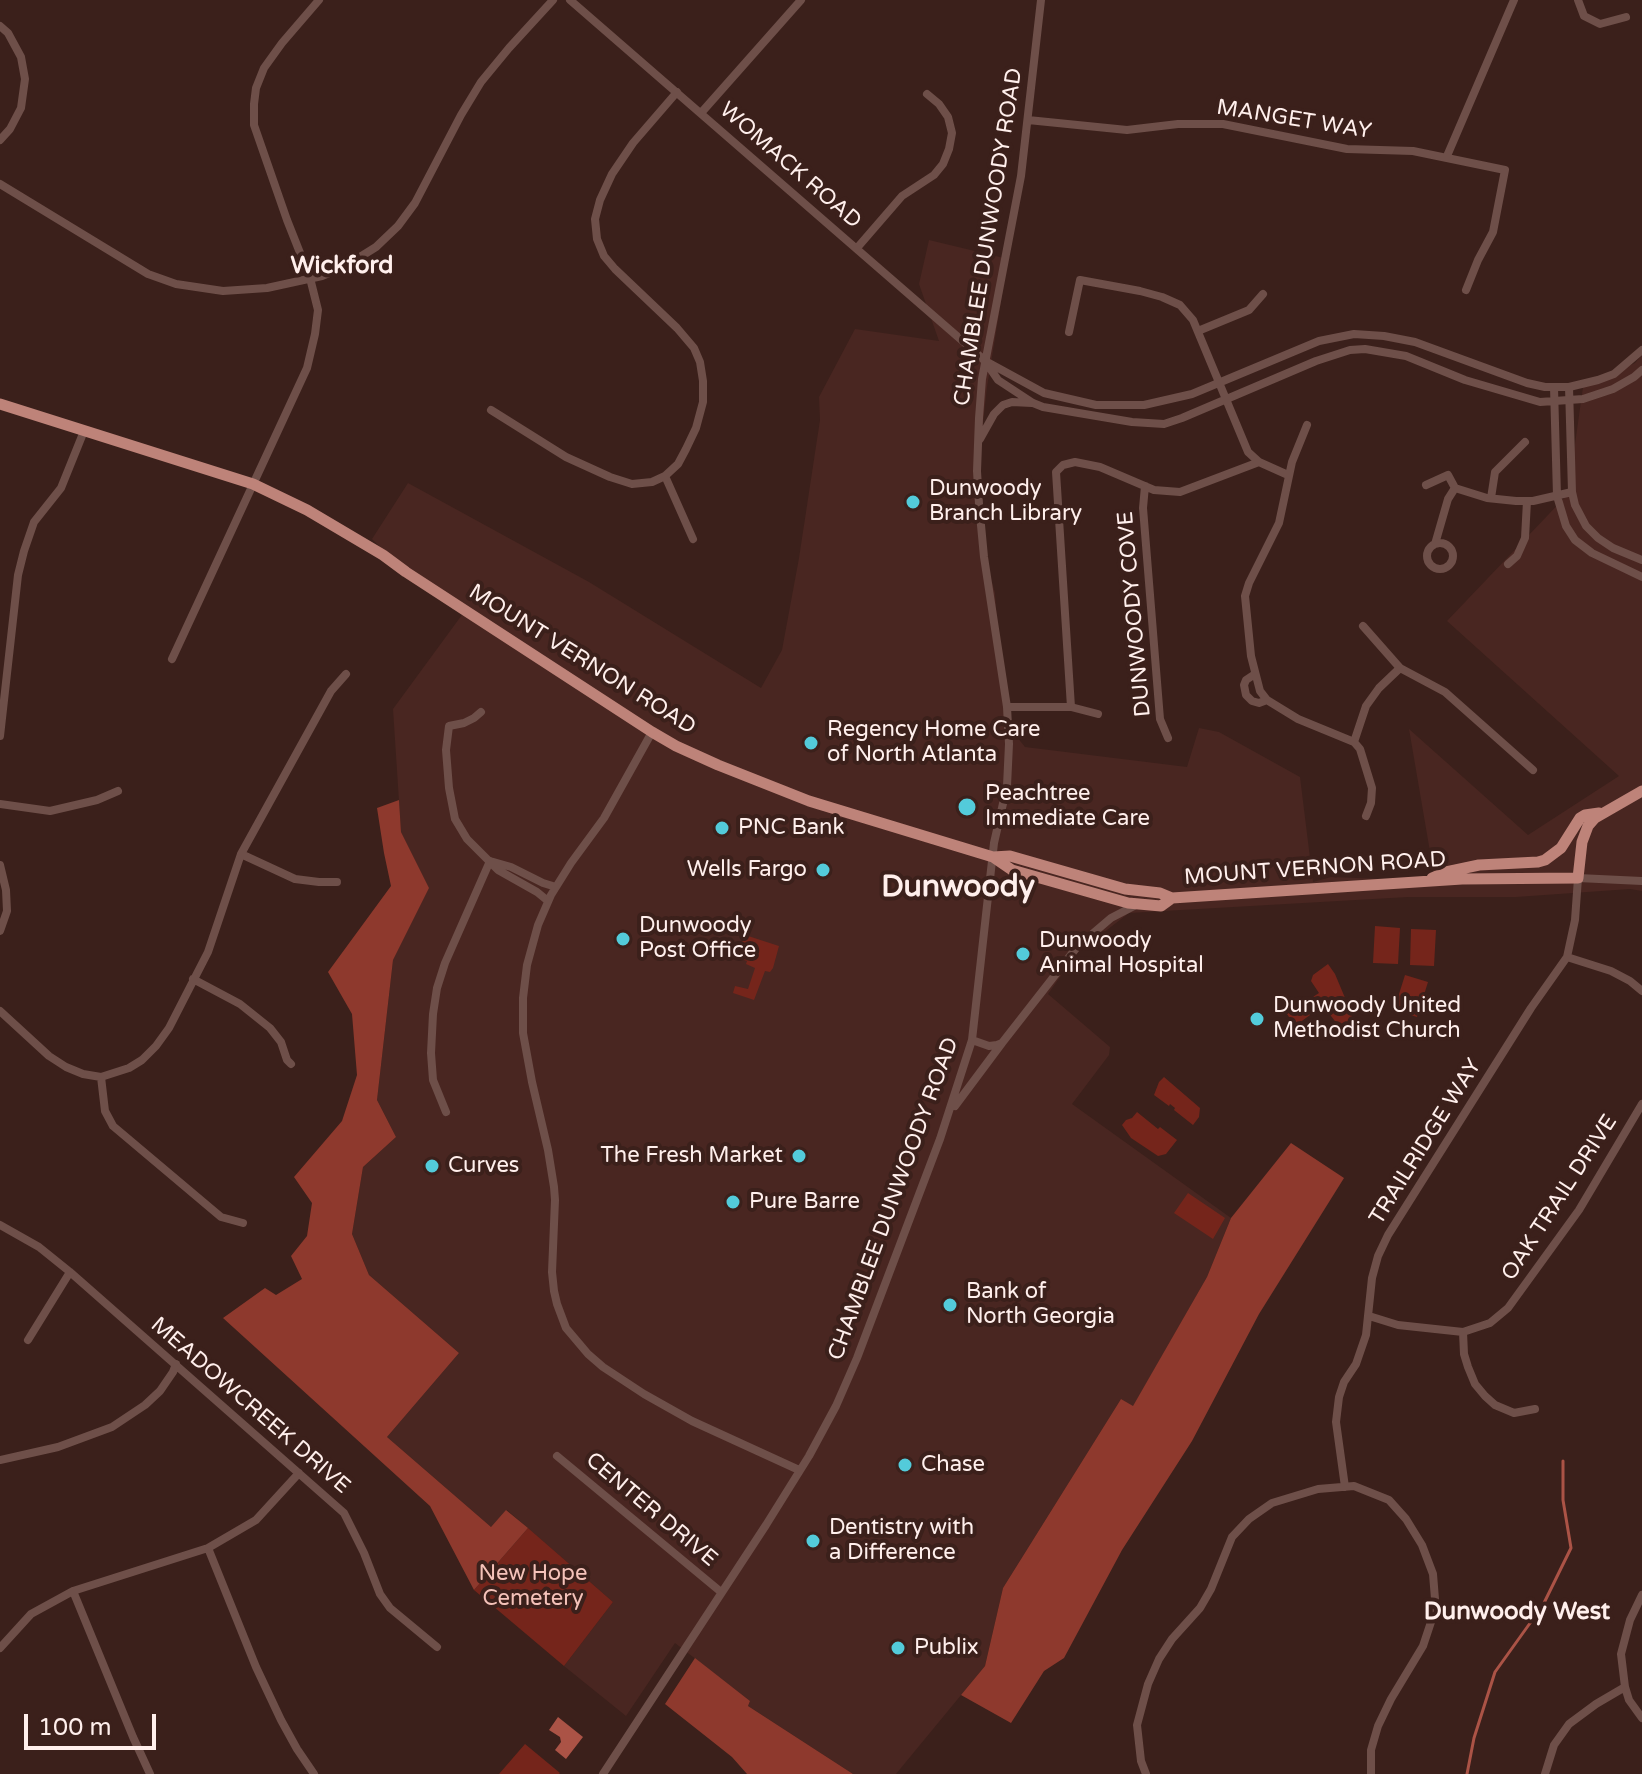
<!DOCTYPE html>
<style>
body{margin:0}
#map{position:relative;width:1642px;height:1774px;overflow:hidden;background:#3b201b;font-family:"Varela Round",sans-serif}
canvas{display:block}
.scale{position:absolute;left:24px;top:1714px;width:132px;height:36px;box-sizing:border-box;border:4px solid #ffefec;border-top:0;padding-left:10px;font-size:24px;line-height:28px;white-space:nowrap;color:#ffefec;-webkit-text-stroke:6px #3b201b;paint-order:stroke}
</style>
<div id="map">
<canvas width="1642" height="1774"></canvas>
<div class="scale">100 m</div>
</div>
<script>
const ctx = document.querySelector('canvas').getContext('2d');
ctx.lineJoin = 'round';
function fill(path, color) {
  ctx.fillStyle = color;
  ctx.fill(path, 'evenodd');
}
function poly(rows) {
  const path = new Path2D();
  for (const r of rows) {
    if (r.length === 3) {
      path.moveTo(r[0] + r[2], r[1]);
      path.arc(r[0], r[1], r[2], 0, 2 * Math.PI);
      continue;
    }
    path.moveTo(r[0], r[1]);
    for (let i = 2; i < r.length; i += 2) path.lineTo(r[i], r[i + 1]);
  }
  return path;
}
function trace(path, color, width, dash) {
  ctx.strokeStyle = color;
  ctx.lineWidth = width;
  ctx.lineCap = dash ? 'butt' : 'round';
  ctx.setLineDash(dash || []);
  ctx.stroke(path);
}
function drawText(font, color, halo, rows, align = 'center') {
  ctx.font = font + ' "Varela Round",sans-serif';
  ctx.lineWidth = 8;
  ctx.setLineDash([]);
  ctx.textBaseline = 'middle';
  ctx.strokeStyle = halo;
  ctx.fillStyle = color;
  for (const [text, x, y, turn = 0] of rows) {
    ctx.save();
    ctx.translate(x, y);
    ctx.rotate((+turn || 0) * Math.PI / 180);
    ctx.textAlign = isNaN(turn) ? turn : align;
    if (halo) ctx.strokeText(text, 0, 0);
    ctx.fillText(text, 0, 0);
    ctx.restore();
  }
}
fill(poly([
 [929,240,1008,259,987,387,980,450,978,532,995,593,1002,691,1009,727,1025,747,1187,767,1199,728,1219,732,1300,777,1313,882,1331,877,1435,881,1409,729,1528,835,1619,776,1447,621,1568,494,1583,387,1635,363,1642,355,1642,891,1630,889,1516,897,1408,897,1129,913,1077,953,1048,994,1110,1047,1109,1055,1072,1104,1231,1218,1207,1277,1133,1407,1121,1399,1003,1588,985,1666,896,1774,853,1774,748,1706,750,1701,675,1643,626,1716,564,1666,613,1602,507,1510,491,1527,387,1437,459,1353,369,1275,352,1234,363,1167,396,1137,377,1100,393,960,429,888,401,832,393,709,467,608,380,547,372,539,408,483,589,582,761,688,782,650,799,558,820,420,819,397,855,329,939,341,919,284]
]), '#492621');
fill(poly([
 [1375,926,1400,928,1398,964,1373,963],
 [1411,929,1436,930,1434,966,1410,965],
 [745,935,779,946,773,968,770,972,765,971,754,1000,733,993,735,986,748,989,755,968,746,964,747,961,736,957],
 [1328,964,1335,974,1361,1036,1353,1041,1346,1032,1344,1033,1328,1012,1330,1010,1323,1001,1308,1012,1310,1015,1295,1026,1287,1014,1303,1001,1305,1002,1319,993,1311,981,1313,975],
 [1405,975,1428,982,1417,1017,1394,1010],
 [1164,1077,1200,1108,1199,1117,1193,1125,1174,1110,1175,1108,1170,1104,1169,1106,1154,1095,1159,1082],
 [1137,1112,1158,1129,1160,1127,1177,1140,1166,1154,1158,1156,1131,1138,1122,1125,1126,1120,1132,1118],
 [1188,1193,1225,1218,1213,1239,1174,1213],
 [528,1528,613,1602,564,1666,474,1590],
 [525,1744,560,1773,559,1774,499,1774]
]), '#75251b');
fill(poly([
 [399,800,401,832,429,888,393,960,377,1100,396,1137,363,1167,352,1234,369,1275,459,1353,387,1437,491,1527,506,1510,528,1528,474,1590,430,1506,223,1318,265,1288,276,1295,302,1279,291,1256,307,1236,312,1203,294,1177,342,1121,357,1075,352,1014,328,972,391,886,384,853,377,808],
 [1291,1143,1344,1178,1259,1314,1192,1441,1122,1550,1064,1658,1044,1671,1011,1723,961,1695,985,1666,1003,1588,1121,1399,1133,1406,1207,1277,1231,1218],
 [695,1658,750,1701,748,1706,853,1774,747,1774,732,1757,665,1704]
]), '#8e392d');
fill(poly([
 [558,1717,583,1737,566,1759,555,1750,561,1742,560,1737,549,1730]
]), '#ab5346');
trace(poly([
 [1467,1774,1474,1738,1495,1672,1543,1605,1571,1548,1563,1500,1563,1461]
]), '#ab5346', 3);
trace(poly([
 [570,0,973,350,985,361,998,380,1033,403,1043,407,1132,422,1164,424,1182,418,1316,361,1350,350,1365,349,1406,356,1465,380,1540,402,1583,399,1613,389,1634,377,1642,370],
 [1578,0,1584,16,1600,24,1626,17],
 [0,26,8,33,21,57,25,79,21,108,10,129,0,140],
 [701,113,801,0],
 [1028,120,1127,130,1178,124,1223,124,1347,149,1413,151,1505,170,1493,232,1478,260,1466,290],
 [1447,156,1514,0],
 [0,184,148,274,176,284,223,291,267,288,322,276,344,267,376,247,398,226,415,203,461,115,481,82,509,48,553,0],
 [857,248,902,196,934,175,943,164,949,149,952,133,948,117,939,104,927,94],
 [1198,331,1249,310,1263,294],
 [1069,332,1080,280,1140,291,1162,297,1180,305,1193,320,1248,452,1259,462,1288,475],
 [989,363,1044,393,1096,405,1144,405,1192,394,1319,341,1354,334,1384,336,1415,342,1527,383,1545,387,1569,387,1598,380,1614,374,1642,350],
 [1554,387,1557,496,1566,526,1575,540,1592,553,1642,577],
 [1569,387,1572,492,1575,505,1586,526,1598,538,1613,548,1642,560],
 [491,410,566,457,610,477,632,484,652,482,665,476,678,464,686,449,696,428,703,402,703,381,700,362,694,348,677,328,615,269,604,256,597,239,595,219,600,200,612,174,633,143,677,92],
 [1307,425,1292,462,1279,523,1249,583,1245,596,1251,656,1260,691,1267,700,1298,719,1354,742,1360,749,1372,788,1371,803,1366,816],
 [980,439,994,414,1003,405,1012,402,1032,403],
 [665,476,693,539],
 [1426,485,1448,475,1455,488],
 [1145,486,1143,508,1160,719,1168,738],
 [1455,488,1487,498,1516,501,1533,501,1572,492],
 [1491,498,1495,472,1525,442],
 [1440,556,13],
 [1435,544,1448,499,1455,488],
 [1508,564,1517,556,1525,538,1527,501],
 [1363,626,1400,668,1445,692,1533,770],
 [172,659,307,368,315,334,318,310,310,278,287,220,254,125,254,104,256,88,264,68,282,43,319,0],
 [1255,674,1246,680,1244,685,1246,695,1252,701,1259,703,1267,700],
 [1007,707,1071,707,1098,714],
 [1071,707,1056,472,1063,465,1075,462,1100,467,1154,490,1180,492,1259,462],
 [481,712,474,718,464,723,449,726,446,750,449,788,455,819,467,839,498,870,537,892,548,901],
 [652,732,604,818,571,863,551,895,538,925,527,965,523,998,523,1033,532,1082,548,1150,554,1187,555,1200,552,1272,554,1291,557,1304,566,1328,588,1354,603,1367,644,1394,692,1421,799,1470],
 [0,736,18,575,24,551,34,522,61,488,84,431],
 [1354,742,1366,706,1379,688,1400,668],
 [0,804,50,811,97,800,118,791],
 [241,854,295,879,319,882,337,882],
 [490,861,511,867,543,883,556,887],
 [0,865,6,890,7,911,0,931],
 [1567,957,1611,971,1630,981,1642,991],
 [193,979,240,1004,270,1028,281,1042,287,1060,291,1064],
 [0,1011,49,1056,66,1067,83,1074,101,1077,129,1068,142,1060,156,1046,169,1028,208,952,241,854,331,691,346,674],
 [972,1040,989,1046,997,1045,1002,1043,1077,947,1111,918,1136,905],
 [101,1077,105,1111,113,1126,221,1217,243,1223],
 [955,1106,1002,1043],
 [446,1112,433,1080,431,1053,433,1014,437,988,445,963,490,861],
 [0,1225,39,1247,70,1272,344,1513,364,1553,380,1594,390,1608,437,1647],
 [1369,1316,1398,1325,1463,1332,1490,1323,1508,1308,1579,1210,1642,1104],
 [1463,1332,1464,1354,1468,1367,1475,1384,1485,1396,1495,1405,1514,1413,1535,1409],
 [28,1340,70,1272],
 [557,1456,721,1592],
 [0,1460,58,1447,112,1427,145,1405,160,1391,173,1372,176,1364],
 [1345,1487,1336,1422,1339,1397,1344,1382,1356,1364,1366,1335,1372,1278,1378,1256,1388,1235,1531,1008,1567,957,1575,920,1578,878,1642,881],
 [208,1548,256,1667,281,1720,297,1749,314,1774],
 [73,1591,133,1737,150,1774],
 [1642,1595,1630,1620,1621,1654,1625,1687,1629,1700,1642,1718],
 [0,1648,31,1614,73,1591,208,1548,256,1520,299,1473],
 [603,1774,766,1525,809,1456,836,1406,857,1358,940,1139,972,1040,994,843,1007,786,1009,744,1007,707,984,557,979,504,977,471,979,418,982,379,1021,176,1041,0],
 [1146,1774,1141,1761,1137,1725,1148,1684,1159,1659,1172,1639,1200,1608,1211,1589,1232,1537,1249,1519,1272,1503,1318,1489,1354,1486,1389,1500,1406,1519,1422,1545,1433,1574,1435,1599,1431,1622,1423,1646,1391,1699,1378,1726,1371,1750,1371,1774],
 [1545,1774,1554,1745,1569,1724,1596,1704,1625,1687]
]), '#6e4f49', 8);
trace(poly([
 [0,404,253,484,307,510,383,555,406,572,652,732,676,746,718,765,809,801,993,857,1010,856,1125,889,1160,893,1172,898,1462,879,1578,878,1582,842,1588,826,1595,818,1642,791],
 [993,857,1012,870,1128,903,1161,906,1172,898],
 [1432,878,1446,872,1479,865,1538,862,1545,860,1561,848,1580,818,1585,815,1599,813]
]), '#be8379', 11);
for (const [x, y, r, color] of [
 [913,502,8,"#53cbda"],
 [811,743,8,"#53cbda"],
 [967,807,10,"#53cbda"],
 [722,828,8,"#53cbda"],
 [823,870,8,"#53cbda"],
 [623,939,8,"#53cbda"],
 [1023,954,8,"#53cbda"],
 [1257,1019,8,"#53cbda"],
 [799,1156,8,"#53cbda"],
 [432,1166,8,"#53cbda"],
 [733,1202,8,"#53cbda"],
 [950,1305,8,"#53cbda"],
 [905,1465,8,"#53cbda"],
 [813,1541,8,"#53cbda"],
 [898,1648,8,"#53cbda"]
]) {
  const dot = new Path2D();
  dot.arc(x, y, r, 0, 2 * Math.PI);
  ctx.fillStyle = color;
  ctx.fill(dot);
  trace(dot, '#3b201b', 3);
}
drawText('22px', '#ffefec', '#3b201b', [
 ["MANGET WAY",1294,120,9],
 ["WOMACK ROAD",790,166,41],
 ["CHAMBLEE DUNWOODY ROAD",989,237,-81],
 ["DUNWOODY COVE",1135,614,-95],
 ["MOUNT VERNON ROAD",582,660,32],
 ["MOUNT VERNON ROAD",1315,869,-4],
 ["TRAILRIDGE WAY",1426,1142,-58],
 ["OAK TRAIL DRIVE",1560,1198,-57],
 ["CHAMBLEE DUNWOODY ROAD",894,1199,-70],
 ["MEADOWCREEK DRIVE",250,1406,41],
 ["CENTER DRIVE",651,1510,40]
]);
drawText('22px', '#ffefec', '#3b201b', [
 ["Dunwoody",929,489],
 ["Branch Library",929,514],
 ["Regency Home Care",827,730],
 ["of North Atlanta",827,755],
 ["Peachtree",985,794],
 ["Immediate Care",985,819],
 ["PNC Bank",738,828],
 ["Wells Fargo",807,870,"right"],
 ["Dunwoody",639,926],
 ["Post Office",639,951],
 ["Dunwoody",1039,941],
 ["Animal Hospital",1039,966],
 ["Dunwoody United",1273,1006],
 ["Methodist Church",1273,1031],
 ["The Fresh Market",783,1156,"right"],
 ["Curves",448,1166],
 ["Pure Barre",749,1202],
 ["Bank of",966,1292],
 ["North Georgia",966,1317],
 ["Chase",921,1465],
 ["Dentistry with",829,1528],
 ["a Difference",829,1553],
 ["Publix",914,1648]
], 'left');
drawText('22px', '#f4c2b9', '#3b201b', [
 ["New Hope",533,1574],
 ["Cemetery",533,1599]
]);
drawText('bold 24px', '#ffefec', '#3b201b', [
 ["Wickford",342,267],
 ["Dunwoody West",1517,1613]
]);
drawText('bold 30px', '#ffefec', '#3b201b', [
 ["Dunwoody",958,888]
]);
</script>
